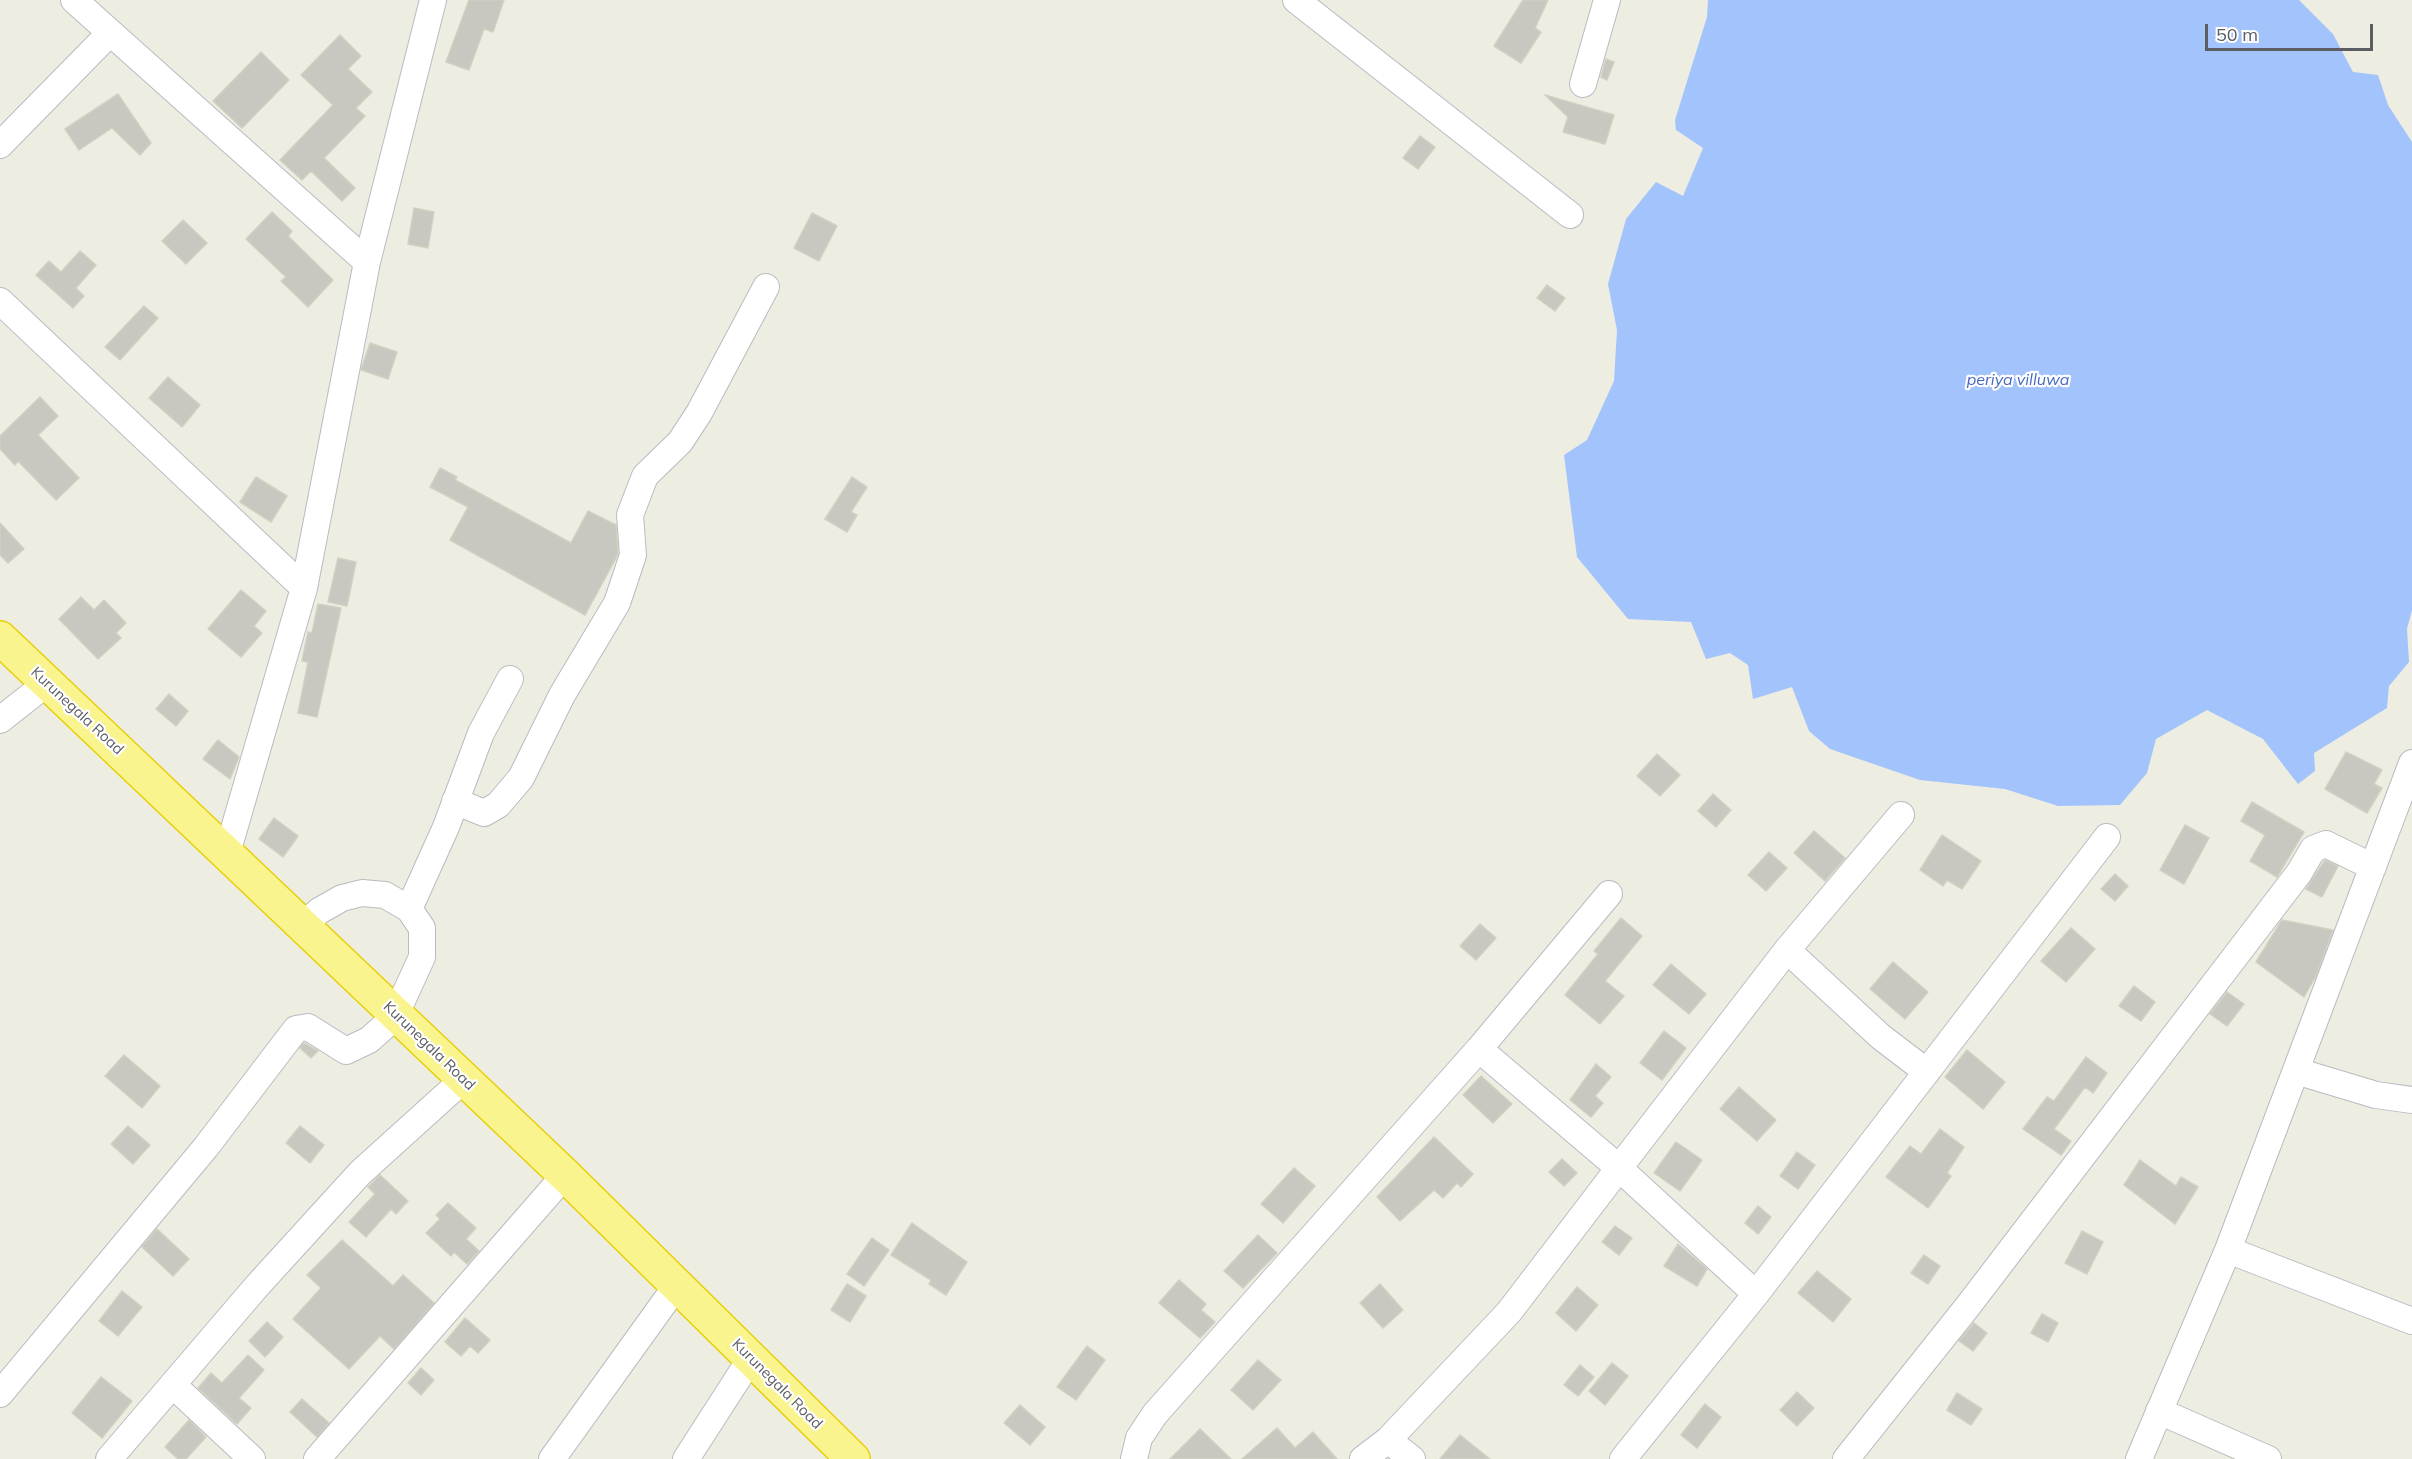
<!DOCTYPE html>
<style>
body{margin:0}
#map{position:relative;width:2412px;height:1459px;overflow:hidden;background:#edede2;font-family:Mulish,sans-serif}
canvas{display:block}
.scale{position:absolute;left:2205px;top:24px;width:168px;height:27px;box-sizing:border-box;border:3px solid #5b5d63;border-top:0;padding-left:8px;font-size:18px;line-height:21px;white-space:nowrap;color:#5b5d63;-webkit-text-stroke:4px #fff;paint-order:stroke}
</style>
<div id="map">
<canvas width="2412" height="1459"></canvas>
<div class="scale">50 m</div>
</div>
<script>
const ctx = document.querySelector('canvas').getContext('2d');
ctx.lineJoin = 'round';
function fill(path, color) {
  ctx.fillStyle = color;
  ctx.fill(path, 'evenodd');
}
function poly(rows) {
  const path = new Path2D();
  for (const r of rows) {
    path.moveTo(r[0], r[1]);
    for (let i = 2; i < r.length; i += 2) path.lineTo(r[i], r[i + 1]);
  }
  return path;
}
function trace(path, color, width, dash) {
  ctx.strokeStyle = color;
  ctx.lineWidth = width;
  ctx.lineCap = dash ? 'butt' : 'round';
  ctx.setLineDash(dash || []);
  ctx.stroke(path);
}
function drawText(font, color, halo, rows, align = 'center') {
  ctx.font = font + ' Mulish,sans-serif';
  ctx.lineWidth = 4.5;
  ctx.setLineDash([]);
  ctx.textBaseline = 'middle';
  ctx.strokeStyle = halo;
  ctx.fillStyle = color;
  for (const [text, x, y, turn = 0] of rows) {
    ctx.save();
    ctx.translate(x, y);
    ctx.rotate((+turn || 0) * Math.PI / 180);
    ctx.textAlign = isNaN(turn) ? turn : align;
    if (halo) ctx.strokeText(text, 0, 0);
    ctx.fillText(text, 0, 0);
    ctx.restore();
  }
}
fill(poly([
 [1708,0,2299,0,2333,34,2353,72,2378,75,2388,105,2412,142,2412,610,2407,629,2409,662,2389,686,2387,708,2314,753,2315,771,2298,784,2263,739,2207,710,2156,739,2147,773,2120,805,2058,806,2005,789,1920,780,1830,749,1809,731,1792,687,1753,699,1748,665,1730,653,1706,659,1691,622,1628,619,1577,557,1564,455,1587,440,1614,381,1617,330,1608,284,1626,219,1656,182,1683,196,1703,148,1676,130,1675,120,1707,17]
]), '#a3c3fc');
const building = poly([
 [469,0,504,0,493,32,484,29,469,70,446,62,469,0],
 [1523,0,1548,0,1535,28,1541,32,1521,63,1494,46,1523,0],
 [340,35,361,56,348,69,372,92,356,108,365,116,324,158,355,188,342,201,311,171,302,180,280,160,333,105,301,75,340,35],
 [261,52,289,80,242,128,213,101,261,52],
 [1606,59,1614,62,1607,80,1601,77,1606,59],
 [118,94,151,143,140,155,112,128,79,150,65,129,118,94],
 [1545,95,1614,115,1605,144,1563,132,1568,117,1545,95],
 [1420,136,1435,147,1418,169,1403,158,1420,136],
 [414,208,434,212,428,248,408,244,414,208],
 [272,212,292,231,288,236,333,280,308,307,281,281,286,277,246,239,272,212],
 [812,213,837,226,819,261,794,248,812,213],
 [183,220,207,243,186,264,162,241,183,220],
 [80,251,96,265,76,288,84,296,73,308,36,275,49,261,61,272,80,251],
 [1547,285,1565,298,1555,311,1537,298,1547,285],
 [144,306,158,318,120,360,105,347,144,306],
 [370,343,397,352,388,379,361,370,370,343],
 [168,377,200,405,182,427,149,398,168,377],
 [40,397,58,416,38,435,79,478,56,500,18,461,15,465,0,449,0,436,40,397],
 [440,468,457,477,455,480,571,543,588,511,616,525,618,553,615,560,585,615,450,540,468,507,430,487,440,468],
 [256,477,287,496,271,522,240,502,256,477],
 [852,477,867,487,851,512,857,515,847,532,825,519,852,477],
 [0,523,24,549,8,563,0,555,0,523],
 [338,558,356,562,347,606,328,602,338,558],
 [241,590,266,611,254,626,262,633,241,657,208,629,241,590],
 [81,597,94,610,104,600,126,623,116,633,121,638,98,659,59,619,81,597],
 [318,604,341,608,317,717,298,713,308,662,302,661,308,632,312,633,318,604],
 [169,694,188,711,176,726,156,709,169,694],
 [218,740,239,757,230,779,203,759,218,740],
 [2346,752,2382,770,2374,784,2382,788,2367,813,2325,789,2346,752],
 [1657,754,1680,775,1660,796,1637,776,1657,754],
 [1713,794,1731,810,1716,827,1698,811,1713,794],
 [2252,802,2304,832,2277,877,2250,861,2265,835,2241,821,2252,802],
 [274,818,298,836,283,857,259,839,274,818],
 [2185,825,2209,838,2184,884,2160,870,2185,825],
 [1814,831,1845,858,1825,881,1794,853,1814,831],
 [1942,835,1981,861,1962,889,1947,880,1943,886,1920,870,1942,835],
 [1769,852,1787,868,1766,891,1748,875,1769,852],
 [2325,860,2338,866,2322,897,2306,889,2325,860],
 [2115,874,2128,886,2115,901,2101,889,2115,874],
 [1621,918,1642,936,1605,981,1624,996,1600,1024,1565,995,1598,954,1594,951,1621,918],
 [2282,920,2333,930,2316,976,2304,997,2256,962,2282,920],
 [1480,924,1496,938,1476,960,1460,946,1480,924],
 [2071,928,2095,949,2066,982,2041,961,2071,928],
 [1893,962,1928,992,1905,1019,1870,989,1893,962],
 [1671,964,1706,994,1689,1014,1653,985,1671,964],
 [2134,986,2155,1002,2141,1021,2119,1006,2134,986],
 [2227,992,2244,1004,2227,1026,2210,1014,2227,992],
 [1664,1031,1686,1048,1662,1080,1640,1063,1664,1031],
 [304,1043,318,1051,311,1058,300,1048,304,1043],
 [1967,1050,2005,1082,1983,1109,1945,1077,1967,1050],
 [124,1055,160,1086,142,1108,105,1076,124,1055],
 [2086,1057,2107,1073,2093,1093,2085,1087,2054,1129,2071,1141,2061,1155,2023,1129,2047,1097,2054,1101,2086,1057],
 [1596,1064,1611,1077,1595,1096,1603,1103,1591,1117,1570,1100,1596,1064],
 [1481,1076,1512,1104,1493,1123,1463,1095,1481,1076],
 [1739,1087,1776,1120,1757,1141,1720,1109,1739,1087],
 [128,1126,150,1145,133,1164,111,1144,128,1126],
 [300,1126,324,1145,310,1163,286,1143,300,1126],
 [1940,1129,1964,1147,1947,1173,1951,1176,1928,1208,1886,1177,1910,1146,1921,1154,1940,1129],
 [1434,1137,1473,1174,1461,1187,1457,1183,1443,1198,1434,1190,1400,1221,1377,1197,1434,1137],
 [1676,1142,1702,1160,1680,1191,1654,1173,1676,1142],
 [1797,1152,1815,1165,1798,1189,1780,1176,1797,1152],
 [1562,1159,1577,1173,1564,1186,1549,1172,1562,1159],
 [2140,1160,2176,1186,2181,1177,2198,1187,2175,1224,2124,1185,2140,1160],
 [1294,1168,1315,1186,1283,1223,1261,1204,1294,1168],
 [380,1175,408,1201,396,1214,391,1209,366,1237,349,1222,375,1194,368,1187,380,1175],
 [448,1203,476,1228,466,1239,479,1251,467,1264,454,1252,451,1256,426,1233,440,1219,436,1215,448,1203],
 [1758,1206,1771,1217,1758,1234,1745,1223,1758,1206],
 [912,1223,967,1262,946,1295,929,1284,931,1280,891,1255,912,1223],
 [1615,1226,1632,1238,1619,1255,1602,1242,1615,1226],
 [157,1229,189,1259,173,1276,142,1247,157,1229],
 [2082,1231,2103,1242,2087,1274,2065,1263,2082,1231],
 [1258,1235,1277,1253,1243,1288,1224,1271,1258,1235],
 [872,1238,889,1250,864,1286,847,1274,872,1238],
 [342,1240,393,1286,403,1275,434,1303,394,1349,380,1336,349,1369,293,1319,321,1288,307,1275,342,1240],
 [1678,1244,1707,1269,1697,1286,1664,1266,1678,1244],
 [1924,1255,1940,1266,1928,1284,1911,1273,1924,1255],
 [1817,1271,1851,1299,1833,1322,1798,1293,1817,1271],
 [1179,1280,1206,1304,1201,1310,1215,1322,1200,1338,1159,1303,1179,1280],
 [847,1284,866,1296,850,1322,831,1310,847,1284],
 [1380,1284,1403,1310,1383,1328,1360,1303,1380,1284],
 [1577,1287,1598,1305,1576,1331,1556,1313,1577,1287],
 [122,1291,142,1307,118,1336,99,1321,122,1291],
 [2042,1314,2058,1323,2048,1342,2031,1333,2042,1314],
 [465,1318,490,1340,478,1353,470,1346,461,1356,445,1342,465,1318],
 [267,1322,283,1337,265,1357,249,1341,267,1322],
 [1974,1323,1987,1333,1973,1351,1959,1341,1974,1323],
 [1087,1346,1105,1360,1076,1400,1057,1387,1087,1346],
 [248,1355,264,1370,239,1398,251,1408,237,1424,198,1388,211,1373,222,1383,248,1355],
 [1258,1360,1281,1380,1253,1410,1231,1390,1258,1360],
 [1612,1363,1628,1376,1605,1405,1589,1391,1612,1363],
 [1580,1365,1594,1377,1578,1396,1564,1385,1580,1365],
 [421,1368,434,1380,421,1395,408,1383,421,1368],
 [101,1377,132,1401,102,1438,72,1413,101,1377],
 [1797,1392,1814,1408,1797,1426,1780,1410,1797,1392],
 [1957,1393,1982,1409,1971,1425,1947,1410,1957,1393],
 [302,1399,329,1423,317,1437,290,1412,302,1399],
 [1705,1404,1721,1417,1697,1448,1681,1435,1705,1404],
 [1020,1405,1045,1427,1030,1445,1004,1423,1020,1405],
 [189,1420,206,1437,186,1459,178,1459,165,1447,189,1420],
 [1277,1428,1295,1448,1313,1432,1337,1459,1242,1459,1277,1428],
 [1200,1429,1231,1459,1170,1459,1200,1429],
 [1460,1435,1490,1459,1440,1459,1460,1435]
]);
fill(building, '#c8c7c0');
trace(building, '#d1d0c1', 1.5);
const minor = poly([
 [74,0,367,262],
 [1296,0,1570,215],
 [1583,84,1607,0],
 [0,145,110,33],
 [0,301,304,588],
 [0,720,47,683],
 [455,801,484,813,498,805,521,778,562,695,617,603,633,555,630,515,645,476,680,442,699,413,766,287],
 [1901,815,1787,950,1881,1037,1927,1072],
 [227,853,304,588,367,262,433,0],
 [409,909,446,827,481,733,510,679],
 [303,925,319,911,342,898,362,893,385,895,409,909,422,928,422,957,396,1014],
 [2296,1071,2376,1095,2412,1100],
 [2228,1250,2412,1321],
 [1756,1294,1619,1168,1787,950],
 [173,1385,252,1459],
 [0,1394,206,1147,296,1029,308,1027,346,1051,369,1040,397,1015],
 [2159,1411,2268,1459],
 [1388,1440,1509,1312,1619,1168,1479,1049],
 [109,1459,257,1286,360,1173,464,1079],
 [317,1459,565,1175],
 [552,1459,677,1285],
 [686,1459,751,1358],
 [1134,1459,1139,1438,1155,1414,1479,1049,1609,894],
 [1363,1459,1388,1440,1412,1459],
 [1623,1459,1756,1294,2107,837],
 [1846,1459,1968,1306,2299,873,2313,849,2326,844,2373,867],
 [2139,1459,2228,1250,2412,763]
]);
const highway = poly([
 [0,638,565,1175,853,1459]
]);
trace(minor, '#babbc1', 28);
trace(highway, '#e8cf07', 36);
trace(minor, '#fff', 26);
trace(highway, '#f9f48d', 33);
drawText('15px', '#5b5d63', '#fff', [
 ["Kurunegala Road",77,711,43],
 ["Kurunegala Road",429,1046,44],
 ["Kurunegala Road",777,1384,45]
]);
drawText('italic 16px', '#4669bf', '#fff', [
 ["periya villuwa",2018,380]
]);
</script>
